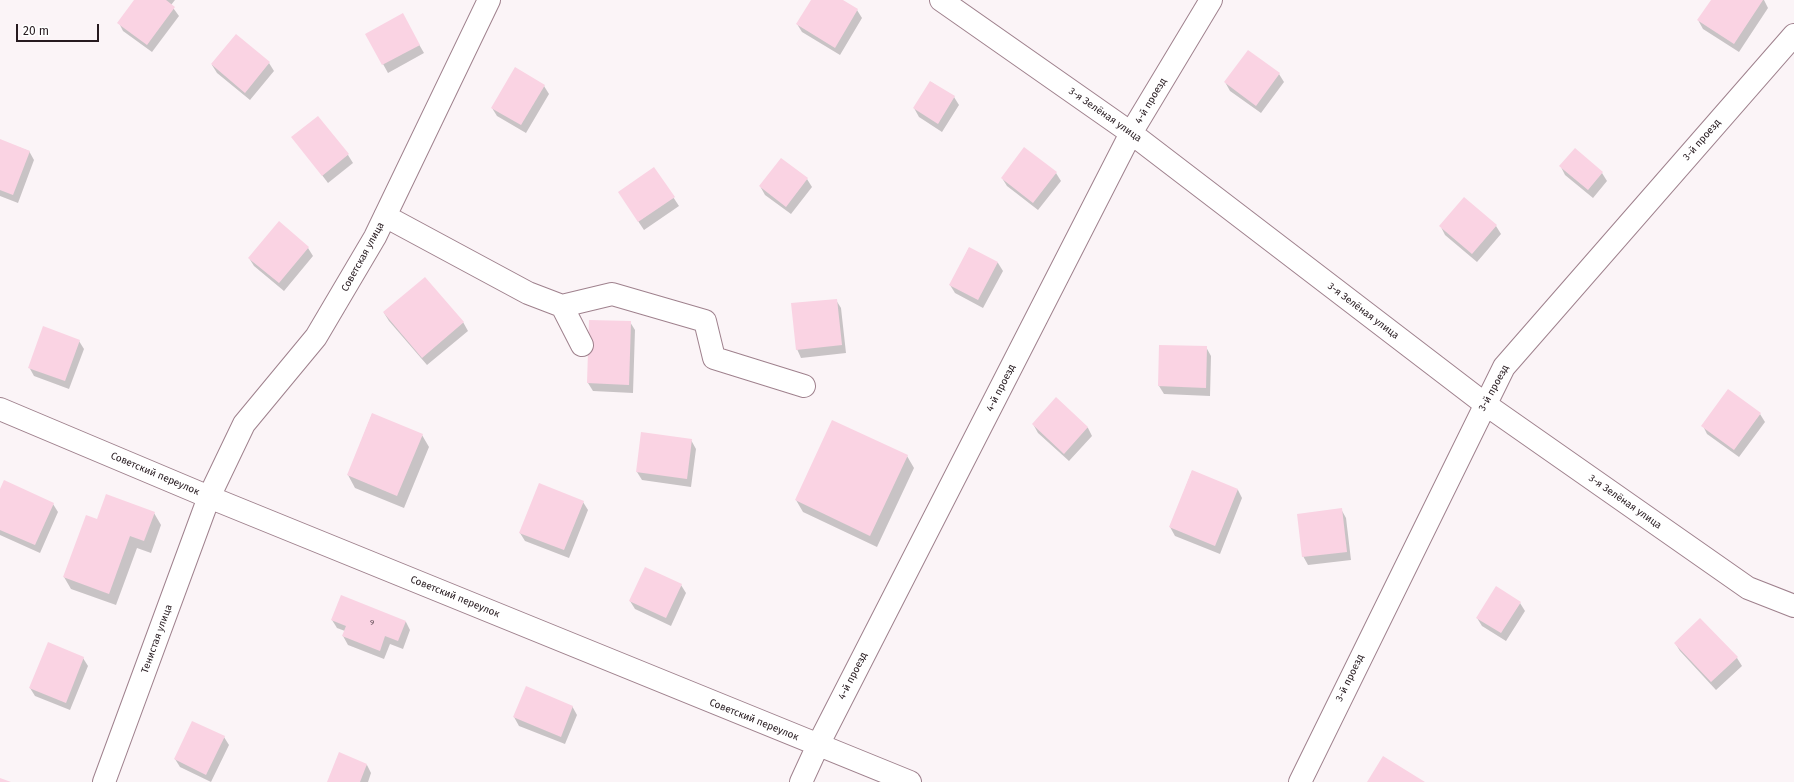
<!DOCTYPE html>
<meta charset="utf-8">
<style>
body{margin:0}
#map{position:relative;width:1794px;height:782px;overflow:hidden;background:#fbf4f7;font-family:"Fira Sans",sans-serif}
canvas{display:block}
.scale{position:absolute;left:16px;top:24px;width:83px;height:18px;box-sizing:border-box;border:2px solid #261a1f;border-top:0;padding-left:5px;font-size:12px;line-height:14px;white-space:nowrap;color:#261a1f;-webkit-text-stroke:3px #fff;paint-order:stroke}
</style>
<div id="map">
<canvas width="1794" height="782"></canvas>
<div class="scale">20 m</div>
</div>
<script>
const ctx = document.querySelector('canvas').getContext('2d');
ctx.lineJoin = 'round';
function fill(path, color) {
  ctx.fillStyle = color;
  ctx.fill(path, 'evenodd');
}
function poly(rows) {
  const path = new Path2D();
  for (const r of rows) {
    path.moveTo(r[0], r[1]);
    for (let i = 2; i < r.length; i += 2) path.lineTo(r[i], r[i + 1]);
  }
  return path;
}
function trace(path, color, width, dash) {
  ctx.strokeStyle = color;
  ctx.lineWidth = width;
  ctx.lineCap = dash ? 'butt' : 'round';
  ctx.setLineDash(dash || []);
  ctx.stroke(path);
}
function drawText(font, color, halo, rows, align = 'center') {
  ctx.font = font + ' "Fira Sans",sans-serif';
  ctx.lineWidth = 3;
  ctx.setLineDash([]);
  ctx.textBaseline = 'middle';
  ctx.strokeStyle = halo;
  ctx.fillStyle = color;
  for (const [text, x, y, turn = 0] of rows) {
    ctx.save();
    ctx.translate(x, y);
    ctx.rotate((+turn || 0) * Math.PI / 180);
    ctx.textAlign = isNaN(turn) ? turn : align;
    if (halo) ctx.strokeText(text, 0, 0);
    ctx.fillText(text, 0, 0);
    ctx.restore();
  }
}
fill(poly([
 [136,0,175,0,171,5,179,16,152,52,123,31,119,23],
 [812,0,841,0,857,10,862,18,840,55,802,32,797,24],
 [1712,0,1764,0,1768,8,1739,52,1703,29,1698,20],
 [402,15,424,53,388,73,383,64],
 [269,63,274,71,250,100,217,73,212,65],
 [1279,74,1284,82,1261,113,1230,91,1225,82],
 [931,82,954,97,959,105,942,132,919,117,914,108],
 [544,86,549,94,526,133,497,116,492,108],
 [293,137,348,155,353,163,328,183],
 [0,140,29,151,34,160,18,203,0,196],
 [1561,167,1602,173,1607,181,1593,198,1565,175],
 [654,168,679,206,644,230,624,200],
 [1056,173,1061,181,1038,210,1007,186,1002,178],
 [807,179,812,187,791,214,765,195,760,186],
 [279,223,308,248,313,256,284,291,254,266,249,258],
 [1496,226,1501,234,1477,262,1445,235,1441,227],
 [969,248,998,263,1003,271,983,308,955,293,950,285],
 [836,300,841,308,846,353,801,358,797,349],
 [384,313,463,322,468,331,427,365,389,321],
 [590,321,630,322,635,330,633,393,593,391,588,383],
 [79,341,84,349,69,389,34,376,29,367],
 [1160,346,1206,347,1211,356,1210,396,1164,394,1159,386],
 [1056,399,1088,428,1092,436,1069,461,1038,433,1033,424],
 [372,414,422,435,429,447,404,508,355,488,348,475],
 [1760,414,1765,422,1739,457,1707,434,1703,426],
 [691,440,696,449,691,487,642,480,637,472],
 [907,456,914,468,877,547,803,512,796,500],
 [1192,471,1238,490,1242,498,1220,554,1175,536,1170,527],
 [0,492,53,504,58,512,40,553,0,535],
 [583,502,588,510,569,558,525,541,520,533],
 [1341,509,1346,518,1351,560,1308,565,1303,556],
 [154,513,161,525,151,553,137,548,116,605,71,589,64,577,98,520],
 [681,585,686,593,671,626,635,609,630,601],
 [1520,603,1525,611,1506,641,1482,626,1477,618],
 [332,620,406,622,410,630,403,649,390,644,384,659,348,645,343,636,345,631,337,628],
 [1675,643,1737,658,1742,666,1716,690,1680,651],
 [83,658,88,666,70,710,35,696,30,688],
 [572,706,577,715,565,744,519,726,514,717],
 [224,737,229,745,211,782,180,767,175,759],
 [367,765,371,773,368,782,328,782]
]), '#0003');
fill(poly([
 [134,0,166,0,175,7,147,45,117,23],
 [811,0,843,0,858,9,835,48,796,24],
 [1711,0,1763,0,1734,44,1697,20],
 [403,13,420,45,382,65,365,34],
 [236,34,270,62,245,93,211,64],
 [1248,50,1280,73,1256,106,1224,82],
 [515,67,545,85,521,125,491,108],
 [930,81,955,96,938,124,913,108],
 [318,116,349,154,322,176,291,137],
 [0,139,30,151,13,195,0,190],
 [1024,147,1057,172,1033,203,1001,178],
 [1575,148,1603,172,1588,190,1559,166],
 [781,158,808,178,786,207,759,186],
 [654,167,675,197,638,222,618,192],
 [1464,197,1497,225,1472,254,1439,226],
 [279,221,309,247,279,283,248,258],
 [969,247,998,262,978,300,949,285],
 [425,277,464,322,422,358,383,312],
 [837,299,842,345,796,350,791,303],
 [589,320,631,321,629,385,587,383],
 [43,326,80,340,65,381,28,368],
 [1159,345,1207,346,1206,388,1158,386],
 [1728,389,1761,413,1734,450,1701,426],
 [1056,397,1088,427,1064,454,1032,424],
 [372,413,423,434,397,496,347,475],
 [832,420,908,455,870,536,795,500],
 [641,432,692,439,687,479,636,472],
 [1192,470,1238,489,1215,546,1169,527],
 [4,480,54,503,35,545,0,530,0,489],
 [539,483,584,501,564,550,519,533],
 [106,494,155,512,144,541,130,536,109,594,63,577,86,515,97,519],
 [1342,508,1347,552,1302,557,1297,514],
 [645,567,682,584,666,618,629,601],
 [1496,586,1521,602,1501,633,1476,618],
 [341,595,406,621,398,641,385,636,380,651,342,636,346,626,331,620],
 [1700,618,1738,657,1711,682,1674,643],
 [48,642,84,657,66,703,29,688],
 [526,686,573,706,561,737,513,717],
 [192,721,225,736,206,775,174,759],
 [339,752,367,764,360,782,327,782],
 [1383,756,1425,782,1367,782],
 [0,778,11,782,0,782]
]), '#fad3e3');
const minor = poly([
 [941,0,1131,133,1485,404,1748,588,1794,606],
 [385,216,528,293,562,306,612,294,705,321,714,358,804,386],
 [562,306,582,345],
 [0,409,209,497,910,782],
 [104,782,209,497,244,424,316,337,375,237,489,0],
 [801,782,818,745,1131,133,1211,0],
 [1300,782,1504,367,1794,35]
]);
trace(minor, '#9f818d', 24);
trace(minor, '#fff', 22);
drawText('8px', '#5b4850', null, [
 ["9",372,623]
]);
drawText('10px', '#261a1f', '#fff', [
 ["4-й проезд",1151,101,-59],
 ["3-я Зелёная улица",1105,115,35],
 ["3-й проезд",1702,140,-49],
 ["Советская улица",363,257,-61],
 ["3-я Зелёная улица",1363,311,37],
 ["4-й проезд",1001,388,-63],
 ["3-й проезд",1494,388,-61],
 ["Советский переулок",155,474,23],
 ["3-я Зелёная улица",1625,502,35],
 ["Советский переулок",455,597,22],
 ["Тенистая улица",157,639,-70],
 ["4-й проезд",853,676,-63],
 ["3-й проезд",1350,678,-64],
 ["Советский переулок",754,720,22]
]);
</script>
